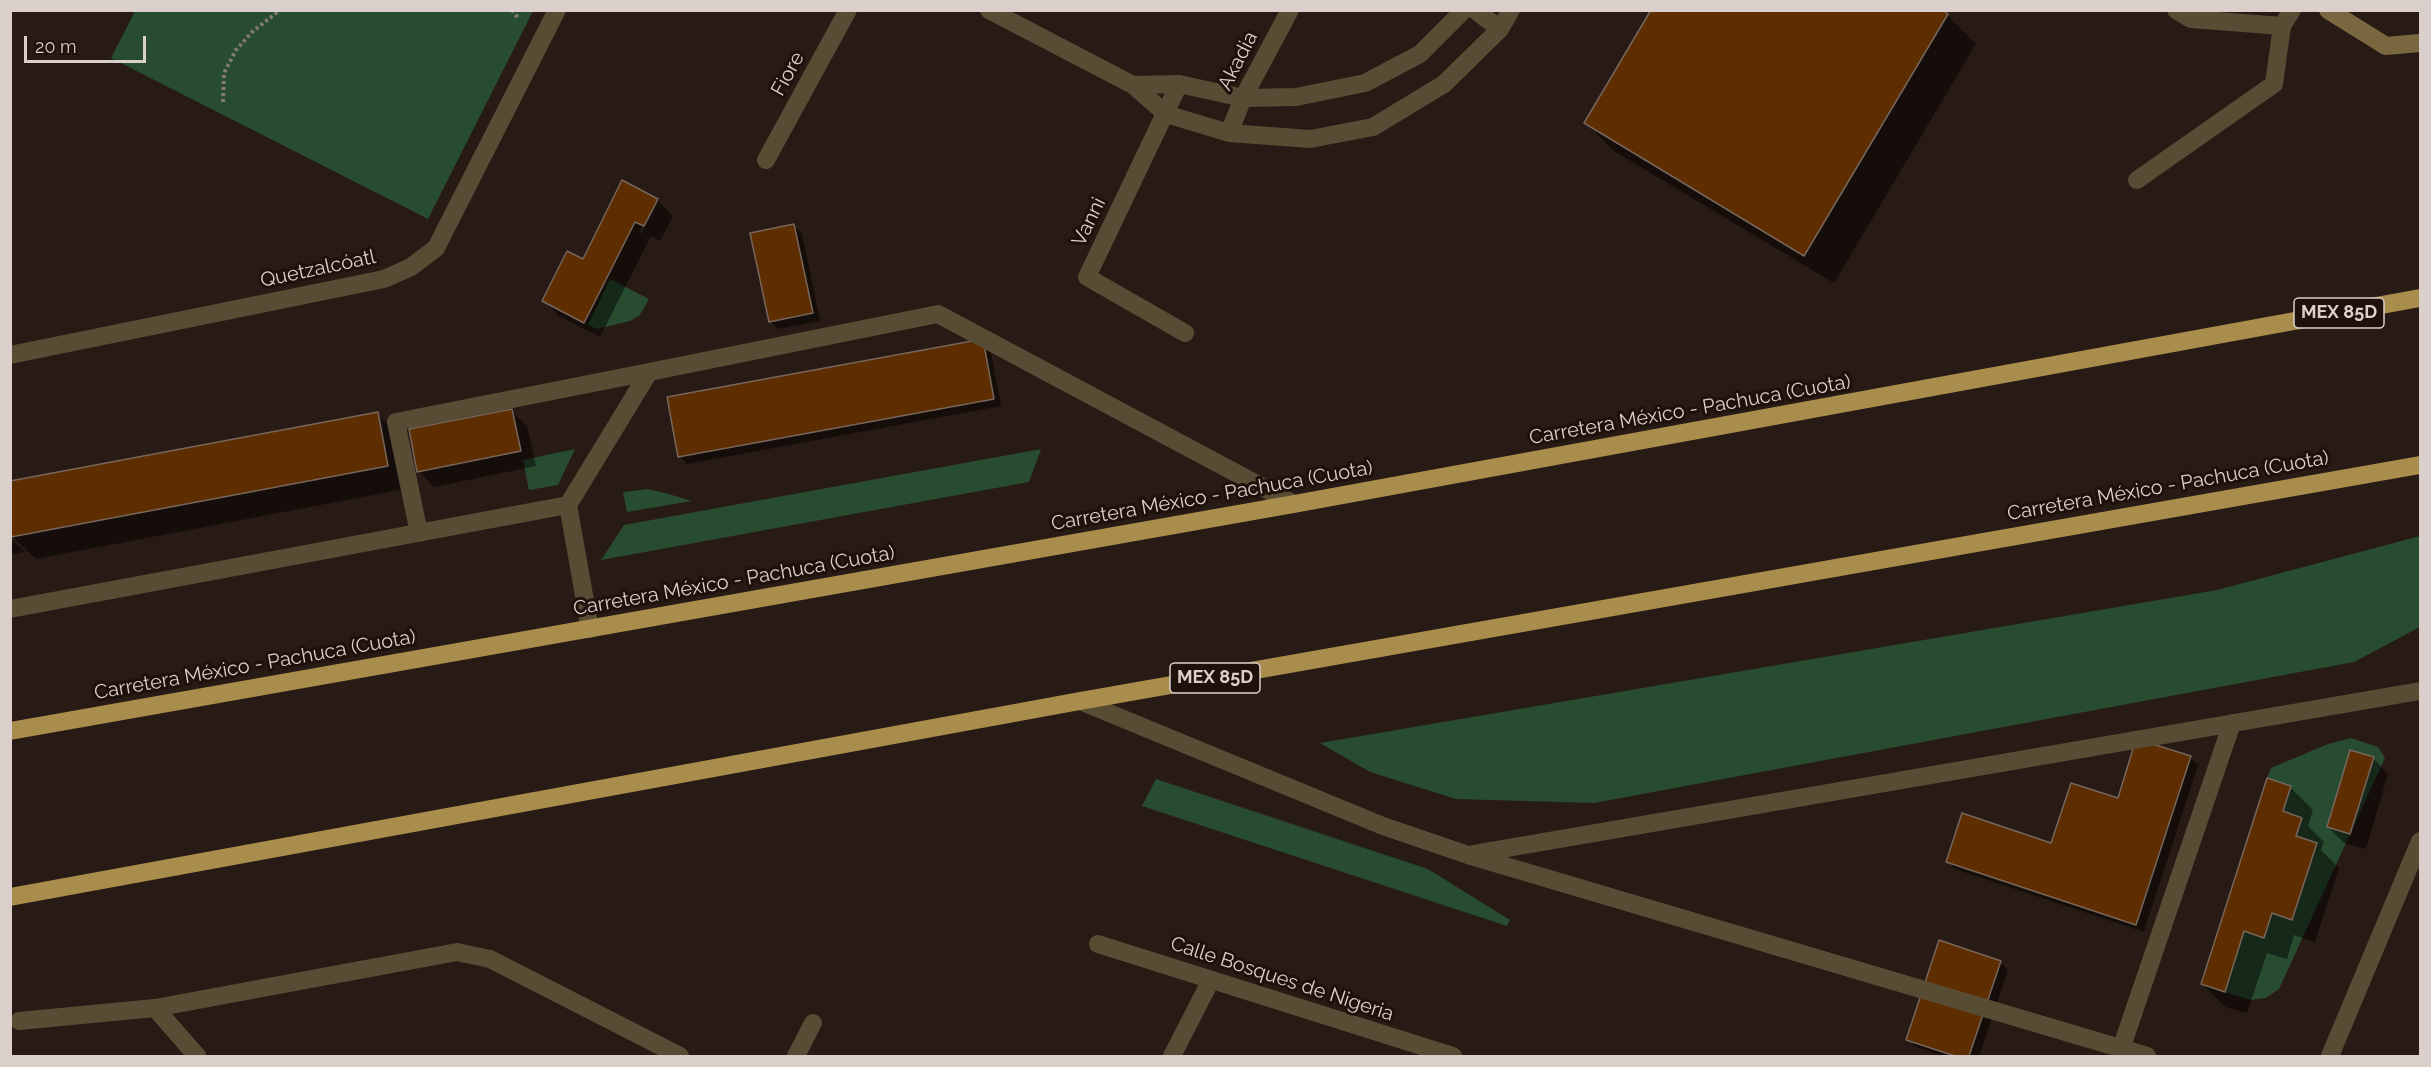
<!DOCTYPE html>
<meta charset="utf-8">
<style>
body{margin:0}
#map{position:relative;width:2431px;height:1067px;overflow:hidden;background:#281a14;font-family:Raleway,sans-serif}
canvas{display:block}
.frame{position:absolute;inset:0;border:12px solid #dacfcb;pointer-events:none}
.scale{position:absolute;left:24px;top:36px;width:122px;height:27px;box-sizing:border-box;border:3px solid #dacfcb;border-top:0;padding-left:8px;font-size:18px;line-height:21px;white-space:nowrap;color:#dacfcb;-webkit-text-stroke:4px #1e110b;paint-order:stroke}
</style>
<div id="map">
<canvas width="2431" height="1067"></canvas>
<div class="frame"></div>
<div class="scale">20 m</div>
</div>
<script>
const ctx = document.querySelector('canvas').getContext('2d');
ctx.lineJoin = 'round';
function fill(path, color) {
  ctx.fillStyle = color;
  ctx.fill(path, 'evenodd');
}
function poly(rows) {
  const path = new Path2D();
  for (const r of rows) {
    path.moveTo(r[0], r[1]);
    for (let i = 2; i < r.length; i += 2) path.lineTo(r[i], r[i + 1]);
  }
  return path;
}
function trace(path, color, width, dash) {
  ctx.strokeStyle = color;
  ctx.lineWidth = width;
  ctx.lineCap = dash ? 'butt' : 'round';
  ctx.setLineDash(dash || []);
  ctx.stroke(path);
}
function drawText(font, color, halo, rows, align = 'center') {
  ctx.font = font + ' Raleway,sans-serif';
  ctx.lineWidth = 6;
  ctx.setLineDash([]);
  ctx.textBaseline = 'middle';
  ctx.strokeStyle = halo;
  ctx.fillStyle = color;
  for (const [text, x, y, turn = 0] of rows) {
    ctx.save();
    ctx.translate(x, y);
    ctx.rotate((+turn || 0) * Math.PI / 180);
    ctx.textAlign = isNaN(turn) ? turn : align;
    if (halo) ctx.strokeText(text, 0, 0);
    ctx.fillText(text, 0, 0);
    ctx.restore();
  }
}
fill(poly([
 [135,11,135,10,533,11,428,219,111,58],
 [610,279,649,299,640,315,630,321,597,329,588,325],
 [575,449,558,485,529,490,523,460],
 [1041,449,1029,482,601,560,624,525],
 [648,489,665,493,692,501,627,512,623,492],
 [2420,536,2420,627,2354,662,1594,803,1456,799,1370,772,1320,743,2217,590],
 [2351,738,2378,747,2385,758,2279,989,2266,998,2251,1000,2225,992,2244,931,2272,913,2292,920,2317,844,2296,836,2302,818,2283,811,2290,786,2267,778,2271,768,2328,744],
 [1156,779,1428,869,1510,920,1507,926,1142,806]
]), '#284c30');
fill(poly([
 [1947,15,1976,44,1834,283,1614,151,1586,123],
 [657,200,673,216,660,241,651,236,600,337,559,316,544,300,584,261],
 [654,204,657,204,641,234,639,232],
 [794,226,802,233,820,321,778,329,770,321],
 [982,341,990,348,1001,406,687,464,680,456],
 [511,411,527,426,536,466,434,487,419,471],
 [377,414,400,437,410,488,36,559,10,534,10,483],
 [10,538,25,552,10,555],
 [2190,758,2198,765,2144,932,1955,869,1948,862,2052,844,2118,800],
 [2373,758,2388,774,2366,849,2344,843,2328,827],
 [2290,787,2313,810,2308,826,2324,842,2321,850,2339,868,2315,942,2294,935,2287,959,2267,953,2247,1013,2225,1007,2202,984],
 [2000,962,2008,970,1979,1056,1943,1056,1916,1047,1908,1040]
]), '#0007');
const building = poly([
 [1651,10,1942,10,1948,14,1804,256,1584,123,1651,10],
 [622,180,658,199,644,226,635,222,584,323,542,301,567,251,583,259,622,180],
 [794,224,813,313,769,322,750,233,794,224],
 [983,339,994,399,678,457,667,397,983,339],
 [512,409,521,451,417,472,409,429,512,409],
 [378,412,388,466,11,537,10,481,378,412],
 [2136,739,2191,756,2136,925,1946,862,1962,813,2051,843,2071,783,2118,798,2136,739],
 [2350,750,2374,757,2350,834,2327,827,2350,750],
 [2267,778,2291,786,2283,811,2302,818,2296,836,2317,843,2292,920,2272,913,2264,938,2244,931,2225,992,2201,984,2267,778],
 [1939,940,2001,961,1969,1056,1955,1056,1906,1040,1939,940]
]);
fill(building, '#5e2d00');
trace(building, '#76665c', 1.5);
trace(poly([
 [512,10,518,18],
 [223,102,224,73,236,50,252,32,280,10]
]), '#857974', 4, [3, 3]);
trace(poly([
 [2176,10,2191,19,2282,26],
 [2137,180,2274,84,2282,26,2292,10],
 [419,533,396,422,649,372],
 [10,609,568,505],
 [590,629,568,505,649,372,938,314,1294,504],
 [1080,701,1383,826,1468,855,2147,1056],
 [1473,854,2420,691],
 [2121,1049,2232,723],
 [2330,1056,2420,841]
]), '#584d34', 18);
trace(poly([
 [989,10,1133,85,1166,114,1229,133,1310,139,1373,127,1444,84,1500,29,1511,10],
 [1475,10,1500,29],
 [1179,84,1087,277,1185,333],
 [1133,85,1179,84,1243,98,1296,97,1365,83,1420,54,1464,10],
 [1229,133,1243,98,1290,10],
 [766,160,848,10],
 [10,355,384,279,411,267,436,248,557,10],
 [1098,944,1453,1056],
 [155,1008,197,1056],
 [19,1021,155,1008,457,952,490,959,680,1056],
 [796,1056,813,1023],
 [1172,1056,1211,980]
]), '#584d34', 18);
trace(poly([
 [2328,10,2386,46,2420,43]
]), '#79673f', 18);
trace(poly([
 [10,731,1294,504,2420,298],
 [10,897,1080,701,2420,465]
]), '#a98d4c', 18);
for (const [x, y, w] of [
 [2339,313,90],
 [1215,678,90]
]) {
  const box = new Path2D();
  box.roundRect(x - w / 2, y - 15, w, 30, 4.5);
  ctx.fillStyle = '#1e110b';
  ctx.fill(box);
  trace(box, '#dacfcb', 1.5);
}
drawText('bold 18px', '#dacfcb', null, [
 ["MEX 85D",2339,313],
 ["MEX 85D",1215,678]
]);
drawText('20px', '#dacfcb', '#1e110b', [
 ["Akadia",1238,61,-63],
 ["Fiore",788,74,-61],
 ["Vanni",1089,222,-64],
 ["Quetzalcóatl",318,269,-12],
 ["Carretera México - Pachuca (Cuota)",1690,410,-10],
 ["Carretera México - Pachuca (Cuota)",2168,486,-10],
 ["Carretera México - Pachuca (Cuota)",1212,496,-10],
 ["Carretera México - Pachuca (Cuota)",734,581,-10],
 ["Carretera México - Pachuca (Cuota)",255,665,-10],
 ["Calle Bosques de Nigeria",1282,979,18]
]);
</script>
